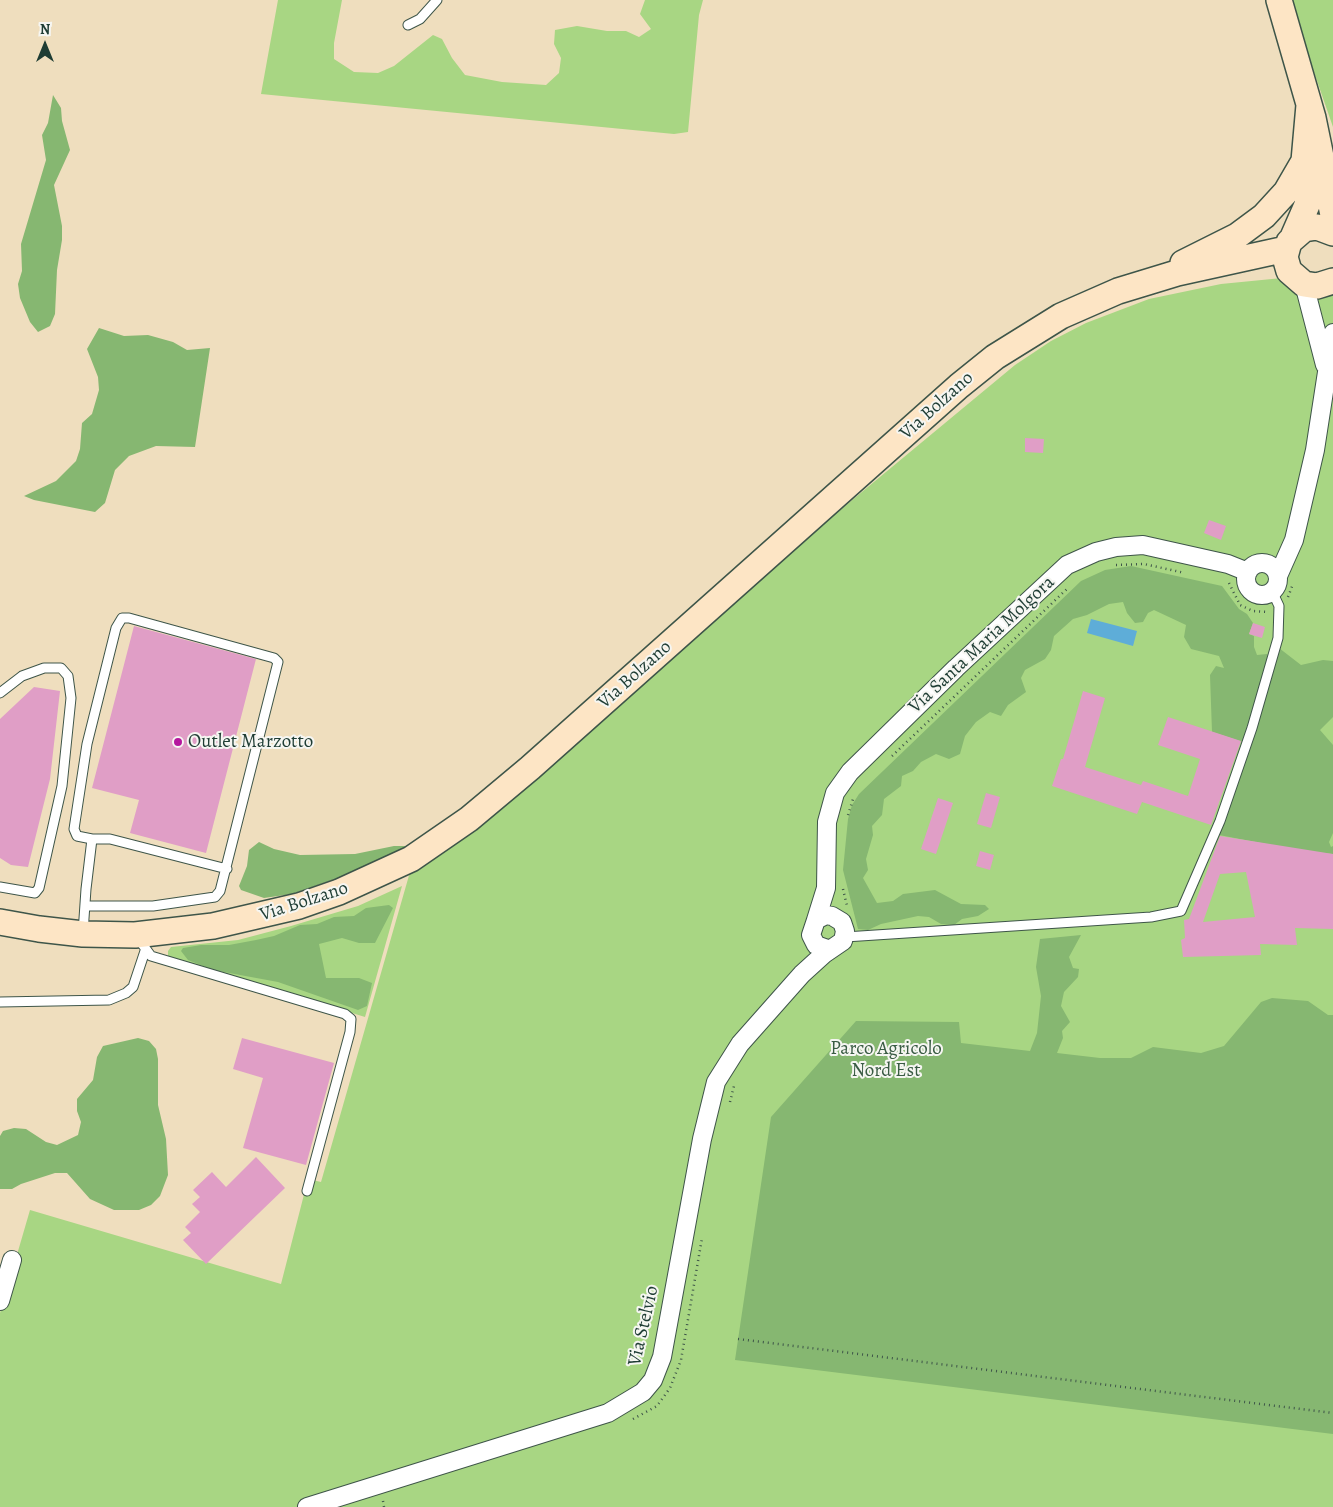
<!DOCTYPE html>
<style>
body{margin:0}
#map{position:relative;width:1333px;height:1507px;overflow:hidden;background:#efdebe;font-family:Alegreya,serif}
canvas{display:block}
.north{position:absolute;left:20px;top:20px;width:50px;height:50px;-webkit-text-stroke:4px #f6f6f2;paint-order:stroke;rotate:0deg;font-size:14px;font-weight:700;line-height:20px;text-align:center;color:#1f3d34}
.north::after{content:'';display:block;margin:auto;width:18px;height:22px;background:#1f3d34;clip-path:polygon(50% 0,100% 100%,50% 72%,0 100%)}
</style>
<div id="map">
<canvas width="1333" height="1507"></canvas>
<div class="north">N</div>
</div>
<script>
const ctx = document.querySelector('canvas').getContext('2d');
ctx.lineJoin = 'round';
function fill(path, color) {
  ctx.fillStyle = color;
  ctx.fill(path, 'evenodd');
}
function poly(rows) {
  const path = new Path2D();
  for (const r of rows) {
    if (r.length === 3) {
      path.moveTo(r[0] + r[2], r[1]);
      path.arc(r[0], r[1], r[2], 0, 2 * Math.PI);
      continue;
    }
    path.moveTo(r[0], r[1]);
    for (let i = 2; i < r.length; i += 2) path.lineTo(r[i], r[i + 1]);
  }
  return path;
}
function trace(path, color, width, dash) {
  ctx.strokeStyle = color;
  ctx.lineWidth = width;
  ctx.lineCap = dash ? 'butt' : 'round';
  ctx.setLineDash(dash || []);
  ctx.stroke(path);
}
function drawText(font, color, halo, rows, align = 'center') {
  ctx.font = font + ' Alegreya,serif';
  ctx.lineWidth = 4;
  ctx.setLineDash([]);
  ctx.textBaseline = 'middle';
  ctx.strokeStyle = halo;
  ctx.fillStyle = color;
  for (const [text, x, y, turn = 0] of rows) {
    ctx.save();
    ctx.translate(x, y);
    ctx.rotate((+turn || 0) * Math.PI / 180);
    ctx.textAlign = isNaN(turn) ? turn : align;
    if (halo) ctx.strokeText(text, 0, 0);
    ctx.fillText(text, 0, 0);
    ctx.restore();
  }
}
fill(poly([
 [278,0,342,0,334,43,334,59,354,72,378,73,394,66,433,35,442,39,452,58,465,75,502,82,546,85,559,73,561,58,554,44,555,30,577,26,607,31,626,31,639,37,651,29,640,14,645,0,703,0,699,15,688,132,674,134,261,94],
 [1289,0,1333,0,1333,127],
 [1333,273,1333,1507,0,1507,0,1313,30,1210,281,1284,308,1179,321,1182,412,865,1015,365,1051,341,1086,323,1149,299,1221,284],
 [402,886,365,1017,168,956,168,951,171,947,238,940,291,926,358,906]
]), '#a8d683');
fill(poly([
 [53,95,61,108,62,121,70,150,54,185,62,226,62,240,57,270,55,314,50,326,38,332,30,322,20,298,18,284,22,271,21,244,46,160,42,135,48,123],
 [99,328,124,336,148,335,173,342,187,350,210,348,195,447,156,446,129,456,115,470,105,503,95,512,34,500,24,496,56,481,76,461,80,449,82,423,92,414,99,390,98,377,87,349],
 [1131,566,1222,586,1239,609,1247,614,1253,623,1249,634,1254,636,1254,647,1257,655,1267,654,1269,660,1243,742,1212,732,1210,675,1216,666,1224,668,1219,656,1191,649,1184,637,1186,625,1154,610,1148,613,1143,622,1135,623,1127,613,1123,602,1109,604,1087,615,1073,619,1054,636,1051,650,1045,659,1025,670,1021,678,1026,692,1008,705,1001,716,990,712,976,722,965,736,960,754,949,759,936,754,921,762,913,771,902,776,901,786,884,799,882,815,872,826,873,835,866,859,868,870,863,878,877,903,893,901,903,894,935,890,961,904,985,905,989,909,978,916,962,919,954,925,941,924,929,917,918,916,881,924,868,930,858,929,843,870,848,819,852,805,859,794,1081,581,1105,570],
 [1279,648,1301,665,1323,660,1333,661,1333,717,1320,730,1333,745,1333,833,1329,842,1331,847,1333,846,1333,854,1303,851,1219,835,1256,730],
 [259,842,274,849,300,855,355,854,394,846,407,846,406,849,355,872,292,894,264,898,241,890,239,886,247,866,249,850],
 [389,905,393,908,375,943,359,943,342,938,319,944,326,978,359,978,372,983,367,1006,358,1010,278,982,213,970,188,960,181,951,183,948,201,945,229,945,256,940,274,936,300,925,317,924,334,917,354,916,366,908],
 [1081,935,1069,957,1073,968,1079,969,1078,977,1064,992,1061,1006,1070,1022,1062,1031,1063,1038,1057,1053,1100,1058,1131,1058,1153,1047,1201,1053,1224,1046,1261,1002,1272,998,1308,1001,1328,1015,1333,1015,1333,1434,735,1360,771,1117,856,1021,959,1022,961,1043,1030,1051,1037,1033,1041,996,1036,967,1040,939],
 [138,1038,149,1041,156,1049,158,1059,158,1105,166,1139,168,1175,160,1196,151,1205,139,1210,114,1210,90,1199,67,1173,55,1173,21,1184,12,1189,0,1189,0,1136,3,1131,14,1128,26,1129,46,1142,57,1145,78,1135,81,1122,77,1111,77,1099,93,1080,97,1057,103,1046]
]), '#86b771');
fill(poly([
 [1091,619,1137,631,1133,646,1087,633]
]), '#5eadd8');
fill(poly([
 [1025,438,1044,439,1043,453,1025,452],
 [1209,520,1226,526,1221,540,1204,533],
 [1253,623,1265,627,1262,638,1249,634],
 [134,626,256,659,206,853,130,833,139,800,92,788],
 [34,687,60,691,50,779,28,867,11,865,0,858,0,719],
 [1083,691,1105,698,1085,767,1141,785,1143,781,1188,796,1200,759,1158,745,1168,717,1241,741,1211,825,1142,802,1137,814,1052,786,1061,759,1063,759],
 [986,793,1000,797,991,828,977,824],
 [938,798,953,803,936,854,921,849],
 [1220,836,1333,854,1333,929,1295,928,1297,945,1260,944,1261,955,1183,957,1181,940,1185,938,1184,920,1189,919],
 [1246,872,1255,917,1203,922,1220,874],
 [980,851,994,855,990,870,976,866],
 [242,1038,334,1063,306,1165,243,1148,263,1078,233,1069],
 [256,1157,285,1188,206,1264,183,1240,191,1233,185,1227,200,1212,192,1204,200,1197,193,1190,212,1172,226,1187]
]), '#e09ec6');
const lane = poly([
 [408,25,420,19,437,0],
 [0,693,22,676,44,668,61,668,68,676,71,698,62,786,39,888,35,893,0,887],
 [92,839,110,839,227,869],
 [83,933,86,889,92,839,77,836,74,829,87,744,116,628,122,618,129,618,274,658,278,662,220,891,215,897,153,906,85,906],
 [137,937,151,956,345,1014,351,1019,350,1032,307,1191],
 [845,937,1151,917,1181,911,1220,821,1252,728,1278,638,1279,606,1272,591],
 [0,1002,109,1000,126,993,133,987,145,951]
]);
const street = poly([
 [1304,284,1325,365],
 [1262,579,16],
 [1278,576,1294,540,1315,450,1333,333],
 [816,920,826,888,827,822,835,793,850,772,956,668,1067,565,1096,552,1116,547,1143,545,1228,564,1248,572],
 [0,1301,12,1260],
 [307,1507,608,1413,643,1392,653,1380,662,1357,702,1139,716,1082,740,1044,802,974,824,954,843,941,845,931,842,922,832,916,826,915,816,920,811,935,816,945,830,950]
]);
const secondary = poly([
 [1279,0,1313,118,1333,215],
 [1333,233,1317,227,1304,229,1289,242,1285,257,1289,271,1304,284,1317,286,1333,281],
 [1293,237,1307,205,1315,168,1315,158],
 [1183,263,1237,236,1264,216,1286,192,1304,161,1309,105],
 [0,922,39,929,83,934,135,935,213,926,299,906,339,892,411,859,469,819,530,768,959,386,995,357,1061,316,1118,291,1177,273,1286,249]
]);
trace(lane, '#3e5549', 11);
trace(street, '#3e5549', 20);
trace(secondary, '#3e5549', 28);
trace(poly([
 [1116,565,1144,564,1185,573],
 [1229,583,1240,605,1253,611,1268,612],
 [1288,597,1293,584],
 [892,756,1069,587],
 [848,815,854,796],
 [843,889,847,906],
 [730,1102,734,1086],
 [738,1339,1333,1413],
 [633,1419,657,1406,670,1388,681,1360,702,1238],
 [383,1501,384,1507]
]), '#3e5549', 2.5, [1, 4]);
trace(lane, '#fff', 9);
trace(street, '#fff', 18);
trace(secondary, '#fde5c5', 25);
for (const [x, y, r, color] of [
 [178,742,5,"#b5179e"]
]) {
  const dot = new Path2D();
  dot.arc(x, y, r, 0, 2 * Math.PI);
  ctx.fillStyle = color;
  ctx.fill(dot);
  trace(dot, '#f6f6f2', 2);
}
drawText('19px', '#1f3d34', '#f6f6f2', [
 ["Via Bolzano",937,406,-42],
 ["Via Santa Maria Molgora",982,645,-43],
 ["Via Bolzano",635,675,-42],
 ["Via Bolzano",304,902,-18],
 ["Via Stelvio",644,1326,-77]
]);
drawText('19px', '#1f3d34', '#f6f6f2', [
 ["Outlet Marzotto",188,742]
], 'left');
drawText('19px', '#3a5c44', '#f6f6f2', [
 ["Parco Agricolo",886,1049],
 ["Nord Est",886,1071]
]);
</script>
